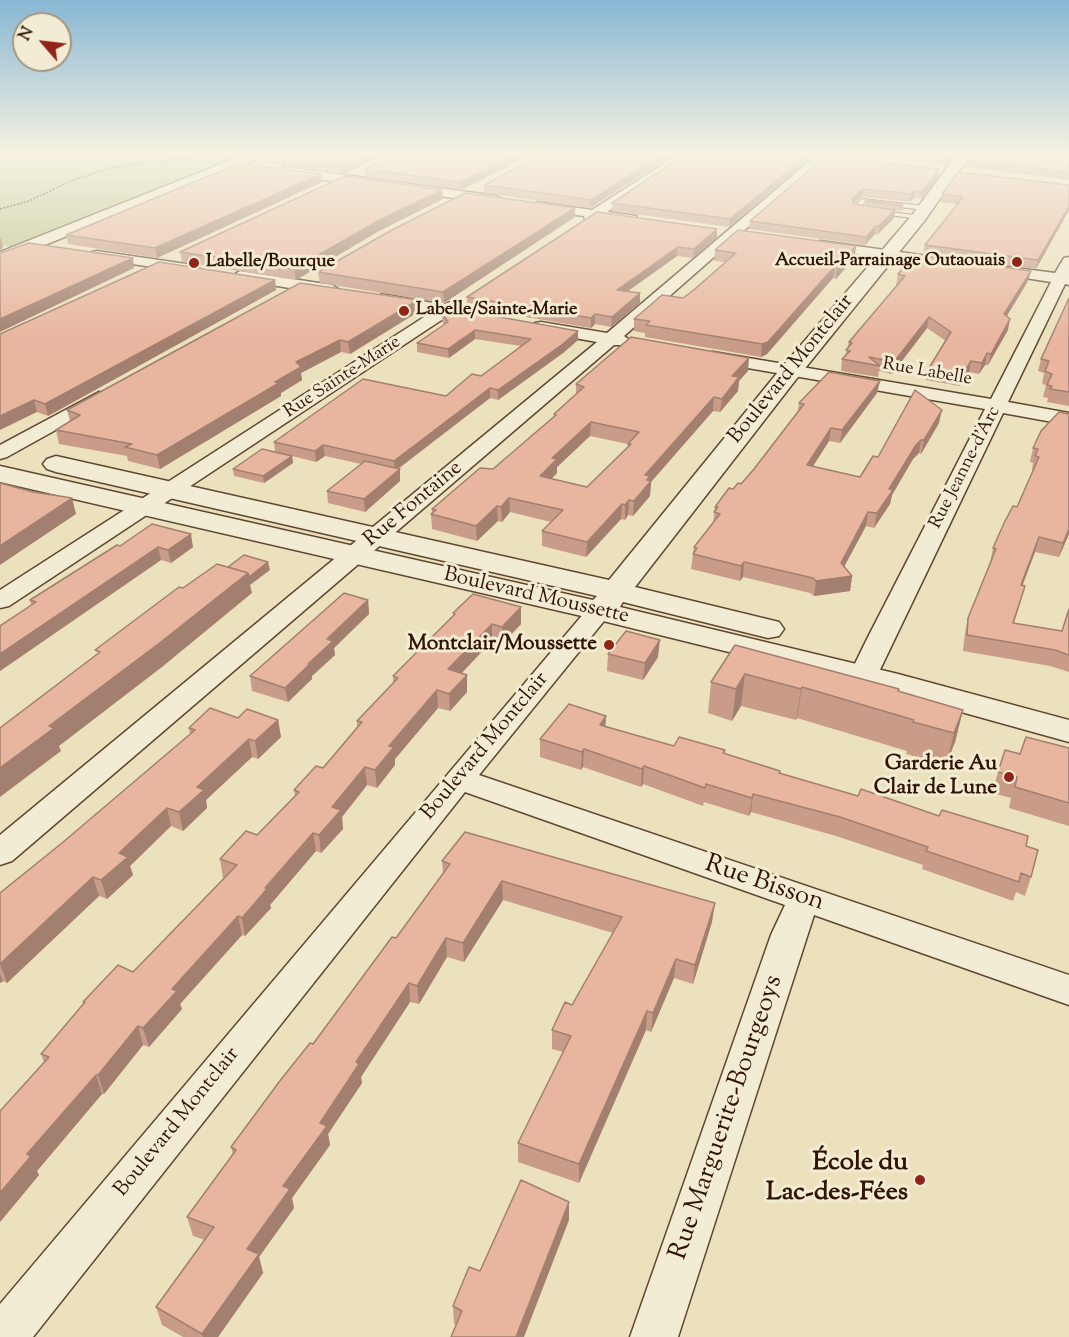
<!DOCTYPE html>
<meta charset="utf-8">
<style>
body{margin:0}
#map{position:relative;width:1069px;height:1337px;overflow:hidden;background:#ece1bd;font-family:"Sorts Mill Goudy",serif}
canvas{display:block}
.north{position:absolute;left:12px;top:12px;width:60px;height:60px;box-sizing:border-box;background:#f3ecd4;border:2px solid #a59680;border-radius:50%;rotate:298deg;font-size:16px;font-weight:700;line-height:24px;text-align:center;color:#311402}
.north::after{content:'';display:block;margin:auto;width:21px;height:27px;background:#8f2418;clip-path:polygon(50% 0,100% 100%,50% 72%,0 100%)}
</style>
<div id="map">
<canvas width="1069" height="1337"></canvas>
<div class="north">N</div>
</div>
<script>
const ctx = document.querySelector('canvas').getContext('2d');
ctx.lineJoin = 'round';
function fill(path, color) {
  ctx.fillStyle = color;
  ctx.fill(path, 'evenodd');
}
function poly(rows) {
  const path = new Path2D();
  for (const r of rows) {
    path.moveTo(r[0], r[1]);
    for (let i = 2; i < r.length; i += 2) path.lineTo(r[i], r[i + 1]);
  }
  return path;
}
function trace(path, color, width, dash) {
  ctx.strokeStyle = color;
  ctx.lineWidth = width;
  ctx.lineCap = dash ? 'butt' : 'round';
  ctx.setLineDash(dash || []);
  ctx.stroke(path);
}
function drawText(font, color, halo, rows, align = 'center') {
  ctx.font = font + ' "Sorts Mill Goudy",serif';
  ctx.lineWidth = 6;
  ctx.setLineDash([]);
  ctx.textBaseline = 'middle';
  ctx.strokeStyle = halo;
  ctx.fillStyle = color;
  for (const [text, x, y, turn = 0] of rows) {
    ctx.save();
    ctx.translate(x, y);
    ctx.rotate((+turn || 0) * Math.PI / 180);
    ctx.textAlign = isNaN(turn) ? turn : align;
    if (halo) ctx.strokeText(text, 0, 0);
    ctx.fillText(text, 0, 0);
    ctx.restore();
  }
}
fill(poly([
 [0,154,258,154,22,249,0,245]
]), '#bac28f');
const service = poly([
 [862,199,925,206,928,208,925,210,864,203,859,208,921,216,919,219,852,210,852,208,862,199]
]);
const minor = poly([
 [679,154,692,154,607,212,636,216,638,219,636,222,597,218,590,221,585,220,584,216,538,210,531,206,538,202,592,210,679,154],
 [818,154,831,154,624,336,631,341,628,345,614,345,12,861,0,865,0,835,597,342,535,331,533,327,535,323,541,322,607,333,818,154],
 [286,167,497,196,503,200,497,204,282,174,280,171,286,167],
 [821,241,949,259,956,263,949,267,816,248,814,245,816,242,821,241],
 [97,251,193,265,200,269,193,273,92,258,90,255,92,252,97,251],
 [1069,257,1069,285,1065,284,1008,402,1069,413,1069,425,1003,413,877,676,873,682,863,684,853,682,849,676,866,641,985,409,713,362,707,361,704,357,707,353,713,352,991,399,1051,282,993,273,986,269,993,265,1055,273,1064,258,1069,257],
 [240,271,332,285,340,290,332,295,235,279,232,276,240,271],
 [382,294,444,305,454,300,460,302,462,305,460,307,489,313,491,316,483,321,449,315,9,606,0,608,0,590,432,312,376,302,374,299,382,294],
 [99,392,106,394,108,398,106,402,7,457,0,459,0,445,99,392],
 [599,603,608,606,612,611,608,616,479,775,1069,975,1069,1005,814,915,678,1337,630,1337,771,935,785,905,465,792,33,1337,0,1337,0,1304,590,606,599,603]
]);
const tertiary = poly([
 [246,154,265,154,263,157,0,263,0,252,246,154],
 [957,154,971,154,925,220,794,382,635,587,779,622,784,629,779,636,768,638,623,602,620,607,898,674,1069,720,1069,742,875,688,599,620,0,482,0,466,593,600,597,596,56,472,47,469,43,464,47,459,56,456,609,580,778,372,913,214,957,154]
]);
trace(service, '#604731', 2);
trace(minor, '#604731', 3);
trace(tertiary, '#604731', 3);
trace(poly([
 [0,209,29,201,71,181,109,168,157,161,195,159]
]), '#311402', 1.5, [2, 1.5]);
fill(service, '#f3ecd4');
fill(minor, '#f3ecd4');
fill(tertiary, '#f3ecd4');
fill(poly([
 [388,154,343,174,261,163,260,156],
 [532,154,461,190,366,177,365,169],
 [675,154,590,208,484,193,484,185],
 [848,154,954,154,946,165],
 [1069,154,1069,180,964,167,966,160],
 [826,156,939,169,938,177,921,199,914,198,910,202,862,197,853,204,864,206,865,201,903,204,902,210,901,211,895,210,894,218,878,234,875,234,865,245,749,229,750,221],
 [807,161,729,227,612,211,612,203],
 [321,174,322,182,157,258,68,244,66,235],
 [1069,185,1069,210,1036,269,923,254,925,245,957,204,940,202,942,194],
 [443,199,379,231,296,280,182,262,180,252],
 [575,217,444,303,320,283,318,272],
 [717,238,693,258,677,256,628,291,640,293,640,303,611,327,595,324,591,328,467,307,467,297],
 [715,250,855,257,836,279,833,278,825,287,767,354,761,357,645,337,645,333,634,331,634,319,683,298,725,262,714,261],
 [898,274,1028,281,1007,316,1008,330,988,365,985,365,979,374,969,372,960,386,926,380,929,368,946,341,927,328,892,374,879,371,878,377,841,371,842,359,845,356,849,342,897,285,896,285],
 [275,280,276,290,48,416,37,412,0,334],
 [1069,298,1069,406,1047,402,1048,398,1043,397,1046,385,1042,384,1044,373,1038,371,1041,359],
 [418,312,350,354,341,352,301,373,302,380,281,393,281,396,160,469,128,461,127,456,59,444,56,430,70,421,67,410],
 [442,313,578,331,578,340,563,353,498,400,490,398,398,469,400,481,365,512,328,503,327,491,361,464,325,456,316,462,292,456,293,463,264,483,234,476,233,469,275,452,274,442,446,396,481,376,521,346,475,339,449,358,417,352,417,343,444,325,442,322],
 [748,371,739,381,738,391,720,412,713,411,651,482,650,496,633,516,628,515,625,520,621,519,586,557,542,546,542,531,551,522,510,512,502,522,498,521,477,541,432,529,431,514,432,513,432,509,493,469,554,416,554,414,576,394,576,384],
 [590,436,628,444,627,448,587,487,551,479,557,473,557,467],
 [880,381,877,393,840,443,829,441,813,466,860,477,878,457,939,423,921,454,919,453,913,459,892,495,890,504,874,528,866,526,844,567,852,576,850,591,814,596,810,593,743,577,740,581,691,569,694,547,713,523,715,507,733,489,741,484,754,469,798,411,799,403],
 [1069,414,1069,534,1059,557,1035,552,1022,586,1021,601,1014,623,1062,631,1069,609,1069,672,1050,666,963,651,965,633,968,618,990,563,993,548,1017,507,1033,470,1032,469,1033,463,1030,462,1033,448],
 [120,546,193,547,171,563,161,560,0,671,0,626,31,605,30,600],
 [368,600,369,614,334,648,335,655,312,676,312,679,288,702,252,691,250,676],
 [521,607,521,624,502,644,492,641,462,673,467,692,450,711,438,708,395,759,395,765,377,788,367,785,342,817,343,829,321,853,316,851,270,905,271,908,245,936,242,935,180,1004,182,1009,149,1047,143,1045,104,1094,102,1094,37,1171,39,1175,0,1222,44,1062,41,1054,84,1004,83,1002,133,972,224,878,223,878,220,859,257,835,295,796,294,790,323,768,357,727,357,721,393,683,393,676,454,616,453,613],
 [735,645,963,710,955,742,946,765,906,754,907,751,797,718,796,720,741,706,732,721,708,713,711,682],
 [608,654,658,657,643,680,607,671],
 [606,716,605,726,674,746,725,750,724,754,780,771,780,773,1026,846,1031,877,1025,896,1016,892,1013,901,922,869,923,865,836,836,751,812,749,816,704,802,703,806,643,784,641,787,583,767,581,770,540,757,540,739],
 [238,718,278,720,281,737,258,759,252,757,206,800,207,808,183,831,171,826,130,866,133,875,107,899,99,896,7,983,3,981,0,983,0,893,62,843,190,734,189,728],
 [1069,748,1069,826,1009,808,1011,798,992,793,998,772,1020,754],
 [442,861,712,922,693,984,674,978,651,1032,646,1030,579,1183,518,1162,518,1143,563,1052,552,1049,552,1030,572,1005,613,933,503,900,464,962,447,957,419,1004,410,1002,361,1077,362,1083,328,1134,330,1145,292,1198,294,1208,259,1257,263,1273,218,1337,183,1337,162,1325,156,1307,205,1240,193,1236,187,1217,233,1154,231,1147,396,938,443,874],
 [569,1220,456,1325,454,1324,453,1306,480,1271]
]), '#c89c89');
fill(poly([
 [371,154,388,154,343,174,342,166],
 [518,154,532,154,461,190,460,182],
 [664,154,675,154,590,208,591,200],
 [808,154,807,161,729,227,730,219],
 [951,154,954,154,946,165,947,158],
 [939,169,938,177,921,199,922,192],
 [321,174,322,182,157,258,155,248],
 [863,189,862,197,850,206,852,198],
 [442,190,443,199,379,231,296,280,294,269,378,221],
 [915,191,914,198,910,202,911,194],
 [1069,206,1069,210,1036,269,1038,260],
 [575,208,575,217,444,303,443,292],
 [895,210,894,218,878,234,879,226],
 [876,226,875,234,865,245,866,237],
 [717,229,717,238,693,258,694,249],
 [1,238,3,248,0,250,0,239],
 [856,246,855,257,836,279,837,267],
 [678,247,677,256,617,299,617,290],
 [133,258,134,268,0,332,0,319],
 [835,267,833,278,767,354,761,357,762,344],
 [1031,271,1028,281,1001,325,1004,314],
 [275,280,276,290,48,416,45,404],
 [640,293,640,303,611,327,612,317],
 [418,300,418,312,350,354,348,342],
 [595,314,595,324,591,328,591,318],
 [929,317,927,328,892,374,894,362],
 [1010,319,1008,330,988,365,991,354],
 [475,330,475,339,449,358,448,349],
 [578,331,578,340,563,353,498,400,498,390],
 [340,340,341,352,301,373,302,380,281,393,281,396,160,469,157,455,275,382,296,362],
 [987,353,985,365,979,374,982,363],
 [749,358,748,371,739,381,738,391,720,412,722,399,732,376],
 [971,361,969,372,960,386,963,374],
 [880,381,877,393,840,443,842,430],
 [490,388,490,398,395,471,394,461],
 [714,397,713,411,651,482,650,496,633,516,634,501,645,475],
 [34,400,37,412,0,430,0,416],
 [942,410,939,423,921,454,924,440],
 [591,422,590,436,557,467,557,473,540,490,540,476,552,458],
 [831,428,829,441,805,479,807,465],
 [921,440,919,453,913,459,892,495,890,504,874,528,877,513,889,489,916,445],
 [323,445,325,456,316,462,315,451],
 [292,456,293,463,264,483,263,476],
 [400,469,400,481,365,512,364,499],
 [72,498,76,514,0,565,0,546],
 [509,498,510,512,502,522,501,507],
 [629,500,628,515,625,520,625,505],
 [622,504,621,519,586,557,587,542],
 [497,506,498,521,477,541,476,526],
 [868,512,866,526,838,578,841,563],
 [1069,529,1069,534,1059,557,1063,543],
 [191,534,193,547,171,563,168,550],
 [1039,537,1035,552,1017,600,1021,585],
 [158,547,161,560,0,671,0,654],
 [268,562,270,570,250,585,252,593,162,667,59,746,61,751,0,797,0,768,49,726,248,573],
 [744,562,743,577,740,581,741,566],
 [852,576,850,591,814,596,816,581],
 [368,600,369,614,334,648,335,655,312,676,312,679,288,702,285,688,308,664,327,639],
 [521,607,521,624,502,644,502,627],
 [492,624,492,641,449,686,448,669],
 [660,640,658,657,643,680,645,663],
 [745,674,741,706,732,721,736,689],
 [467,675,467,692,450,711,449,694],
 [802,687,797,718,796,720,801,689],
 [437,690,438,708,395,759,395,765,377,788,375,770,389,746],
 [963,710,955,742,946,765,954,733],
 [606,716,605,733,600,725],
 [278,720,281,737,258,759,255,741],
 [249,739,252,757,206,800,207,808,183,831,179,812,197,787],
 [584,749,583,767,581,770,582,752],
 [644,766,643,784,641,787,642,769],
 [365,767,367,785,342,817,343,829,321,853,319,835,332,807],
 [753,794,751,812,749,816,752,798],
 [167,808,171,826,130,866,133,875,107,899,101,880,119,853],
 [313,833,316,851,270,905,271,908,245,936,242,918,265,888],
 [93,877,99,896,7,983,0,964],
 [502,881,503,900,464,962,463,943],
 [715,903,712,922,693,984,695,965],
 [238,916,242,935,180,1004,182,1009,149,1047,143,1028,172,989],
 [446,938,447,957,419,1004,417,986],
 [676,959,674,978,651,1032,653,1013],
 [0,974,3,981,0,983],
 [409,983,410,1002,361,1077,362,1083,328,1134,330,1145,292,1198,294,1208,259,1257,263,1273,218,1337,203,1337,202,1334,247,1249,320,1123,356,1062],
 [647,1011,646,1030,579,1183,579,1164],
 [138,1026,143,1045,104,1094,98,1075],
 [96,1075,102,1094,37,1171,39,1175,0,1222,0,1193,27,1154],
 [569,1202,569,1220,524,1337,516,1337]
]), '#a27f6f');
const building = poly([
 [266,154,371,154,342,166,260,156,266,154],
 [399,154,518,154,460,182,365,169,399,154],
 [543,154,664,154,591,200,484,185,543,154],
 [686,154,808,154,730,219,612,203,686,154],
 [910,154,951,154,947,158,910,154],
 [970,154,1069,154,1069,172,966,160,970,154],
 [826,156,939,169,922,192,915,191,911,194,863,189,852,198,853,204,895,210,879,226,876,226,866,237,750,221,826,156],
 [240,163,321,174,155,248,66,235,240,163],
 [958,172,1069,185,1069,206,1038,260,925,245,963,197,942,194,958,172],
 [345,176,442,190,378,221,294,269,180,252,345,176],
 [465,193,575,208,443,292,318,272,390,231,465,193],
 [866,200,903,204,902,206,865,201,866,200],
 [597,212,717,229,694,249,678,247,617,290,640,293,612,317,595,314,591,318,467,297,597,212],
 [738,230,856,246,837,267,835,267,827,275,768,342,762,344,646,325,650,321,634,319,662,295,683,298,695,289,736,253,715,250,738,230],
 [29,243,133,258,0,319,0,253,29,243],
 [915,255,1031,271,1004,314,1010,319,991,354,987,353,982,363,971,361,963,374,929,368,951,332,929,317,894,362,869,357,880,366,842,359,850,351,846,350,852,343,849,342,905,276,898,274,915,255],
 [159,262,275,280,45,404,34,400,0,416,0,334,159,262],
 [300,283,418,300,348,342,340,340,296,362,301,367,275,382,279,383,157,455,125,447,132,444,56,430,80,415,67,410,300,283],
 [1069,298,1069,392,1050,389,1052,386,1047,385,1052,374,1045,371,1049,361,1041,359,1069,298],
 [449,308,578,331,563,344,498,390,490,388,394,461,323,445,315,451,274,442,363,379,446,396,472,374,481,376,531,339,475,330,448,349,417,343,448,322,442,313,449,308],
 [631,337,749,358,732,376,739,377,722,399,714,397,645,475,650,476,647,480,651,481,634,501,629,500,625,505,622,504,587,542,542,531,563,510,509,498,501,507,497,506,476,526,431,514,436,510,432,509,480,468,493,469,556,415,554,414,584,387,576,384,631,337],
 [591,422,639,432,628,444,631,444,587,487,540,476,557,459,552,458,591,422],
 [829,372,880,381,842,430,831,428,807,465,860,477,873,456,878,457,915,390,942,410,924,440,921,440,916,445,889,489,893,490,877,513,868,512,841,563,852,576,816,581,813,578,744,562,741,566,693,554,697,548,694,547,720,514,714,512,718,507,715,507,729,488,733,489,738,483,741,484,754,469,804,404,799,403,829,372],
 [1059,412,1069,414,1069,529,1063,543,1039,537,1021,585,1025,586,1013,623,1062,631,1069,609,1069,655,1055,650,967,635,968,618,996,549,993,548,1005,521,1013,506,1017,507,1039,457,1035,456,1038,449,1033,448,1041,431,1059,412],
 [262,449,292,456,263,476,233,469,262,449],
 [365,461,400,469,364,499,327,491,365,461],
 [0,483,33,492,72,498,0,546,0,483],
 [152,524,191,534,168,550,158,547,0,654,0,626,36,602,30,600,117,545,120,546,152,524],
 [244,555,268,562,249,577,248,573,228,567,244,555],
 [217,564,248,573,157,645,49,726,54,728,0,768,0,728,100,652,95,650,179,587,183,588,217,564],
 [344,593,368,600,327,639,333,641,308,664,310,664,285,688,250,676,344,593],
 [473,594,521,607,502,627,492,624,448,669,467,675,449,694,437,690,389,746,394,747,375,770,365,767,332,807,341,810,319,835,313,833,265,888,267,889,242,918,238,916,172,989,177,991,143,1028,138,1026,98,1075,96,1075,27,1154,31,1156,0,1193,0,1111,49,1057,41,1054,85,1002,83,1002,118,965,133,972,237,865,220,859,246,831,257,835,299,792,294,790,316,766,323,768,362,722,357,721,398,678,393,676,455,614,453,613,473,594],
 [626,631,660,640,645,663,608,654,626,631],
 [735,645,899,689,898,691,963,710,954,733,913,722,914,720,802,687,801,689,745,674,736,689,711,682,735,645],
 [569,704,606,716,600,725,674,746,679,737,725,750,723,753,780,771,779,773,858,796,861,789,939,816,942,810,1028,836,1026,846,1038,850,1031,877,1021,873,1019,882,926,851,928,847,840,817,753,794,752,798,706,784,705,788,644,766,642,769,584,749,582,752,540,739,569,704],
 [210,708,238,718,247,709,278,720,255,741,249,739,197,787,204,790,179,812,167,808,119,853,128,857,101,880,93,877,0,964,0,893,62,843,195,730,189,728,210,708],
 [1026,737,1069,748,1069,803,1015,787,1017,777,998,772,1005,750,1020,754,1026,737],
 [465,832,715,903,695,965,676,959,653,1013,647,1011,579,1164,518,1143,571,1036,552,1030,565,1002,572,1005,622,917,502,881,463,943,446,938,417,986,409,983,356,1062,359,1064,320,1123,327,1126,283,1186,290,1189,247,1249,259,1254,202,1334,156,1307,214,1227,187,1217,236,1150,231,1147,279,1082,310,1043,313,1044,392,937,396,938,450,864,442,861,465,832],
 [521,1180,569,1202,516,1337,451,1337,462,1311,453,1306,469,1267,480,1271,521,1180]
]);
fill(building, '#e8b59f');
trace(building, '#a27f6f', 1.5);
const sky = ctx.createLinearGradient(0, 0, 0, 341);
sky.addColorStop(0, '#88b7d4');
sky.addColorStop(0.45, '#f6f2e1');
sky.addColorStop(1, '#f6f2e100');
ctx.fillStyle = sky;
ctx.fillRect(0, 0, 1069, 341);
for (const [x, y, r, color] of [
 [1017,262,6,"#8f2418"],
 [194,263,6,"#8f2418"],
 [404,311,6,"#8f2418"],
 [609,645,6,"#8f2418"],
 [1009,777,6,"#8f2418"],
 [920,1180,6,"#8f2418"]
]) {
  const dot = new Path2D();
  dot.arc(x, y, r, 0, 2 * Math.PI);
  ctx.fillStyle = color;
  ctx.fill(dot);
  trace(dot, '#f3ecd4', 2);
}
drawText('bold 18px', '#311402', '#f3ecd4', [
 ["Accueil-Parrainage Outaouais",1005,262,"right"],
 ["Labelle/Bourque",206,263],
 ["Labelle/Sainte-Marie",416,311]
], 'left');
drawText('18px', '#311402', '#f3ecd4', [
 ["Rue Labelle",927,373,10],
 ["Rue Sainte-Marie",343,378,-33],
 ["Rue Jeanne-d'Arc",966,468,-63]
]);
drawText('21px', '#311402', '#f3ecd4', [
 ["Boulevard Montclair",792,370,-51],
 ["Rue Fontaine",414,505,-40],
 ["Boulevard Moussette",536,597,13],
 ["Boulevard Montclair",486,747,-50],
 ["Boulevard Montclair",178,1123,-51]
]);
drawText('bold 21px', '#311402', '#f3ecd4', [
 ["Montclair/Moussette",597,645],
 ["Garderie Au",997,765],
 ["Clair de Lune",997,789]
], 'right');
drawText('26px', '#311402', '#f3ecd4', [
 ["Rue Bisson",764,885,19],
 ["Rue Marguerite-Bourgeoys",728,1118,-71]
]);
drawText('bold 26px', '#311402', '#f3ecd4', [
 ["École du",908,1165],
 ["Lac-des-Fées",908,1195]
], 'right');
</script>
